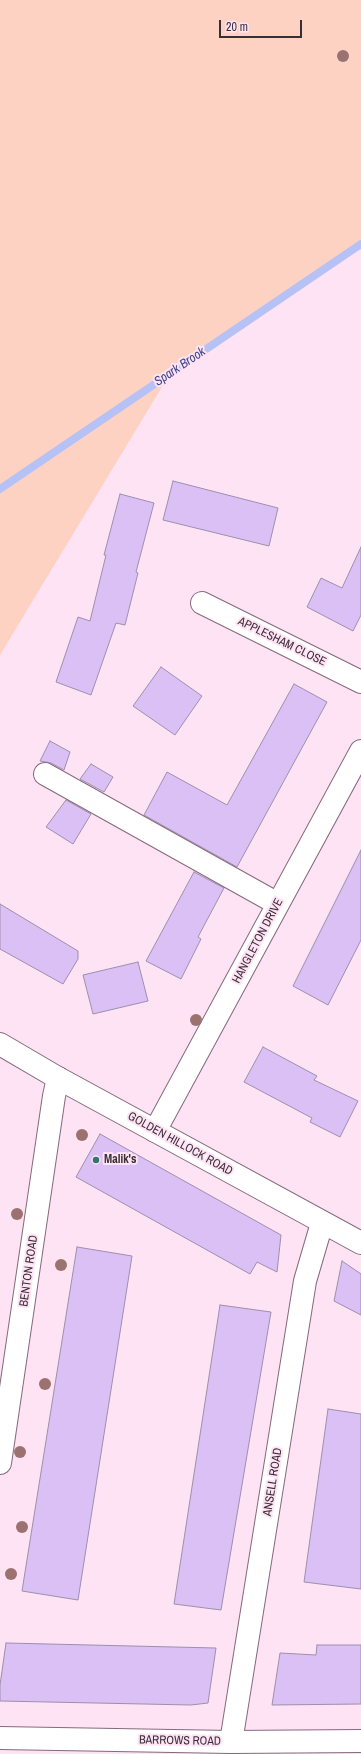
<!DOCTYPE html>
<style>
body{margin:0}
#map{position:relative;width:361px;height:1754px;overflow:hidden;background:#fee3f5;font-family:"Archivo Narrow",sans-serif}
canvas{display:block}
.scale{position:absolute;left:219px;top:20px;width:83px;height:18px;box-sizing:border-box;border:2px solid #3a2e36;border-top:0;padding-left:5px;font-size:12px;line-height:14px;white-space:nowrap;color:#3a2e36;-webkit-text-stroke:3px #fee3f5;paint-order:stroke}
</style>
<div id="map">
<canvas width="361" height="1754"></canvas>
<div class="scale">20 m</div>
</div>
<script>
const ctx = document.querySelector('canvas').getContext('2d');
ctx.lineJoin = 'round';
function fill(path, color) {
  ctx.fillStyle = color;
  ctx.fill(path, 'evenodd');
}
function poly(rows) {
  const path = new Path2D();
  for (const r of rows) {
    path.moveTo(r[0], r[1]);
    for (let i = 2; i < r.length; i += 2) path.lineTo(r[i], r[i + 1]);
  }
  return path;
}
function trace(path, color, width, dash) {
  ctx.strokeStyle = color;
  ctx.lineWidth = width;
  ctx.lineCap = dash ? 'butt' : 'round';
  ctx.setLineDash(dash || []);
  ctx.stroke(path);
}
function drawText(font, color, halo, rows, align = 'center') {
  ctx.font = font + ' "Archivo Narrow",sans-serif';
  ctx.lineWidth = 4;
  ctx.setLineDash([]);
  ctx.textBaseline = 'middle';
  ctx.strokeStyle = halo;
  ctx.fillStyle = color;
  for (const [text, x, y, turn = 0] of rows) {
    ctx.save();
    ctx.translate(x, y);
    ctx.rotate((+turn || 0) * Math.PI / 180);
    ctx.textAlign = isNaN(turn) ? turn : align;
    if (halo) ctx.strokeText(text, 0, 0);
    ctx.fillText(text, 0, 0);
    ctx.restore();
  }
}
fill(poly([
 [0,0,361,0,361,244,168,377,0,655]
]), '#fed2c3');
trace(poly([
 [0,489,361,244]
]), '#b6c1f6', 8);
const building = poly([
 [173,481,278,508,269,546,163,520,173,481],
 [120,494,154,503,136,572,138,573,125,625,116,623,91,695,56,682,78,617,90,621,106,555,104,555,120,494],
 [361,547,361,615,353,631,307,607,321,578,342,588,361,547],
 [161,667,202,696,175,735,133,706,161,667],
 [294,684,327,702,237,867,144,815,167,772,227,805,294,684],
 [50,741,70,752,64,770,51,763,40,761,50,741],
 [91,764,113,777,104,792,80,779,91,764],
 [66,800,91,814,73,844,46,827,66,800],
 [361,850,361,940,328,1005,293,986,361,850],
 [194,872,224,888,198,937,201,939,181,979,146,961,194,872],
 [0,904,78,951,78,959,63,984,0,949,0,904],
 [138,962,148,1001,93,1014,83,975,138,962],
 [263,1047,317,1076,314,1080,358,1101,340,1137,310,1122,312,1118,244,1082,263,1047],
 [100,1134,281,1235,277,1272,257,1262,250,1274,76,1177,100,1134],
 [77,1247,132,1256,78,1600,22,1591,77,1247],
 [342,1261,361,1274,361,1315,334,1301,342,1261],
 [220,1305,271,1312,221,1610,174,1604,220,1305],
 [328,1409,361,1414,361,1589,304,1582,328,1409],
 [6,1643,216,1648,208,1703,191,1705,0,1701,0,1685,6,1643],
 [317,1645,361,1645,361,1704,272,1705,280,1653,316,1655,317,1645]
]);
fill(building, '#dac0f5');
trace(building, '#9d8fac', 1);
const minor = poly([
 [202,603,361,682],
 [45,774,278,904],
 [155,1131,361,751],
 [0,1463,54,1096,58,1078],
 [0,1738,231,1742,361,1741],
 [231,1742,305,1281,322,1223]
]);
const major = poly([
 [0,1044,58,1078,361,1243]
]);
trace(minor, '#86697c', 24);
trace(major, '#86697c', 24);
trace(minor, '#fff', 22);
trace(major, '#fff', 22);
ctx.fillStyle = '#9b726f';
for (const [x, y] of [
 [343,56],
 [196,1020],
 [82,1135],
 [17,1214],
 [61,1265],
 [45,1384],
 [20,1452],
 [22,1527],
 [11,1574]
]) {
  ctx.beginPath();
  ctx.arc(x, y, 6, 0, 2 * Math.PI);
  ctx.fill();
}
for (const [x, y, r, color] of [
 [96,1160,4,"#31766c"]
]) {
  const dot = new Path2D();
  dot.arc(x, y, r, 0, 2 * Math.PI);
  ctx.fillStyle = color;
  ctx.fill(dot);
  trace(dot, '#fee3f5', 1.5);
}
drawText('12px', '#3a2e36', '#fee3f5', [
 ["APPLESHAM CLOSE",282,642,26],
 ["HANGLETON DRIVE",258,941,-62],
 ["GOLDEN HILLOCK ROAD",180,1144,29],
 ["BENTON ROAD",29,1271,-82],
 ["ANSELL ROAD",273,1482,-81],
 ["BARROWS ROAD",180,1741,1]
]);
drawText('bold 12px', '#3a2e36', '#fee3f5', [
 ["Malik's",104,1160]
], 'left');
drawText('italic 13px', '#3f4788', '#fee3f5', [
 ["Spark Brook",180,367,-34]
]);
</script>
